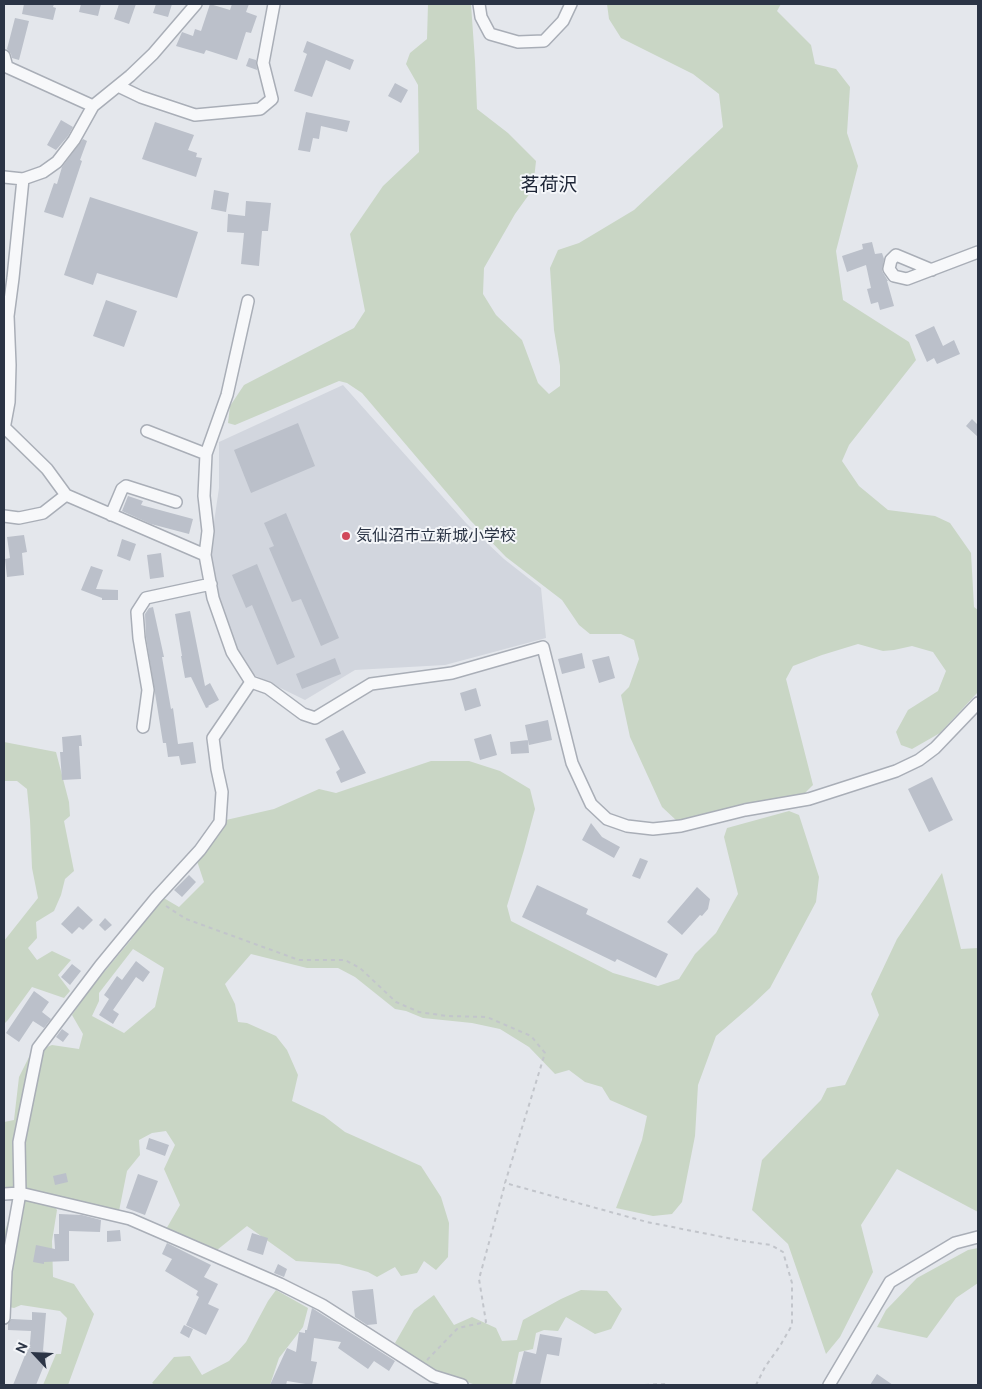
<!DOCTYPE html>
<meta charset="utf-8">
<style>
body{margin:0}
#map{position:relative;width:982px;height:1389px;overflow:hidden;background:#e4e7ec;font-family:Ubuntu,sans-serif}
canvas{display:block}
.frame{position:absolute;inset:0;border:5px solid #2b3445;pointer-events:none}
.north{position:absolute;left:10px;top:1329px;width:50px;height:50px;-webkit-text-stroke:4px #f4f6f9;paint-order:stroke;rotate:295deg;font-size:14px;font-weight:700;line-height:20px;text-align:center;color:#2b3445}
.north::after{content:'';display:block;margin:auto;width:18px;height:22px;background:#2b3445;clip-path:polygon(50% 0,100% 100%,50% 72%,0 100%)}
</style>
<div id="map">
<canvas width="982" height="1389"></canvas>
<div class="frame"></div>
<div class="north">N</div>
</div>
<script>
const ctx = document.querySelector('canvas').getContext('2d');
ctx.lineJoin = 'round';
function fill(path, color) {
  ctx.fillStyle = color;
  ctx.fill(path, 'evenodd');
}
function poly(rows) {
  const path = new Path2D();
  for (const r of rows) {
    path.moveTo(r[0], r[1]);
    for (let i = 2; i < r.length; i += 2) path.lineTo(r[i], r[i + 1]);
  }
  return path;
}
function trace(path, color, width, dash) {
  ctx.strokeStyle = color;
  ctx.lineWidth = width;
  ctx.lineCap = dash ? 'butt' : 'round';
  ctx.setLineDash(dash || []);
  ctx.stroke(path);
}
function drawText(font, color, halo, rows, align = 'center') {
  ctx.font = font + ' Ubuntu,"Noto Sans JP",sans-serif';
  ctx.lineWidth = 4;
  ctx.setLineDash([]);
  ctx.textBaseline = 'middle';
  ctx.strokeStyle = halo;
  ctx.fillStyle = color;
  for (const [text, x, y, turn = 0] of rows) {
    ctx.save();
    ctx.translate(x, y);
    ctx.rotate((+turn || 0) * Math.PI / 180);
    ctx.textAlign = isNaN(turn) ? turn : align;
    if (halo) ctx.strokeText(text, 0, 0);
    ctx.fillText(text, 0, 0);
    ctx.restore();
  }
}
fill(poly([
 [343,385,466,523,504,559,541,588,546,638,445,665,355,670,305,700,254,675,238,655,219,603,210,549,219,488,219,442]
]), '#d2d6de');
fill(poly([
 [428,4,471,4,475,61,477,109,508,133,536,161,533,189,515,214,484,268,483,294,496,315,522,340,538,383,549,394,560,386,560,366,554,330,550,268,558,250,579,243,634,210,723,127,719,94,693,74,621,38,609,19,607,4,781,4,777,11,811,45,815,64,836,69,850,87,847,133,858,166,836,251,843,300,909,342,916,360,849,445,842,461,859,486,888,510,935,516,950,523,971,553,974,607,978,610,978,692,940,733,912,749,901,745,896,732,908,710,938,691,946,671,933,652,912,646,894,650,883,651,858,644,822,655,793,666,786,679,813,785,805,793,677,821,662,807,630,737,621,695,629,687,639,659,634,640,621,634,590,634,579,625,562,600,506,557,470,520,362,393,347,383,339,381,235,425,228,423,230,406,244,385,354,328,365,311,350,234,383,186,419,152,418,85,406,64,410,53,427,39],
 [4,742,56,752,69,802,70,816,64,821,74,871,65,879,61,895,54,911,36,922,37,938,28,948,37,960,52,951,71,960,58,975,70,991,64,998,32,987,8,1020,4,1024,4,941,38,898,32,868,30,820,27,789,17,781,4,781],
 [431,761,469,761,500,771,530,789,535,809,524,850,507,906,511,921,613,973,658,986,679,979,695,954,716,933,738,894,724,837,727,828,789,811,799,815,819,877,816,902,770,988,752,1005,716,1036,698,1085,695,1136,682,1202,672,1214,653,1216,616,1208,642,1140,647,1116,610,1100,602,1087,585,1082,569,1070,555,1074,529,1047,500,1029,472,1023,423,1018,406,1011,395,1009,355,977,338,968,307,968,251,954,225,984,235,1004,238,1022,247,1023,276,1036,287,1050,298,1075,292,1101,324,1116,345,1132,421,1166,441,1197,449,1223,448,1257,436,1270,424,1261,417,1273,401,1276,395,1267,377,1277,368,1272,339,1264,296,1261,247,1226,217,1250,161,1238,180,1205,164,1169,175,1145,166,1131,152,1133,139,1140,140,1155,127,1171,119,1211,4,1191,4,1122,14,1120,19,1077,31,1053,52,1045,79,1049,83,1034,72,1015,89,990,130,941,162,897,179,907,204,882,197,861,226,820,274,809,319,789,336,793],
 [133,949,164,968,155,1007,124,1033,92,1016,99,1001,99,993],
 [942,873,961,949,978,948,978,1212,897,1169,861,1225,873,1272,840,1337,826,1354,788,1244,752,1210,762,1160,821,1100,827,1088,845,1085,879,1015,871,994,897,939],
 [16,1197,50,1201,57,1210,52,1241,53,1277,74,1284,94,1314,68,1385,43,1385,56,1354,61,1354,67,1318,60,1311,21,1305,14,1308,4,1306,4,1234],
 [978,1248,978,1283,956,1298,927,1338,877,1327,886,1310,917,1278,968,1250],
 [276,1290,308,1308,303,1327,279,1358,270,1385,155,1385,152,1383,174,1357,190,1356,202,1375,229,1361,246,1342,268,1301],
 [581,1290,607,1291,622,1309,611,1329,595,1334,566,1317,558,1331,544,1330,536,1333,533,1349,519,1352,512,1385,476,1385,430,1370,395,1343,414,1310,434,1295,454,1325,472,1317,496,1328,502,1341,517,1340,523,1320,561,1299]
]), '#c9d6c5');
fill(poly([
 [24,4,54,4,53,7,56,8,53,20,22,14],
 [81,4,101,4,98,16,79,12],
 [119,4,136,4,129,24,114,19],
 [156,4,172,4,168,17,153,13],
 [210,4,230,10,232,4,249,4,246,12,257,16,251,33,246,32,237,60,206,50,204,54,176,46,182,32,193,36,195,29,201,31],
 [15,18,29,21,19,60,12,58,11,54,7,49],
 [307,41,354,60,350,70,326,60,312,97,294,91,307,54,303,52],
 [249,58,256,60,257,70,246,66],
 [395,83,408,90,401,103,388,96],
 [306,112,350,121,347,132,321,126,319,139,313,138,310,152,298,150],
 [61,120,73,127,68,136,56,150,47,145],
 [155,122,194,135,188,150,197,153,196,157,202,158,196,177,142,159],
 [83,139,87,141,80,160,82,161,63,218,44,212,54,183,57,184,62,167],
 [214,190,229,193,226,212,211,209],
 [90,197,198,232,177,298,97,273,93,285,64,275],
 [246,201,271,203,268,231,262,231,259,266,241,264,244,233,227,232,228,214,245,216],
 [872,242,875,254,882,253,884,259,882,271,888,281,887,281,894,306,880,310,878,302,871,304,867,289,871,288,866,265,847,272,842,256,863,249,862,244],
 [106,300,137,311,124,347,93,336],
 [934,326,943,346,954,340,960,354,937,364,934,358,927,362,915,335],
 [972,419,978,425,978,437,966,426],
 [298,423,315,466,251,493,234,450],
 [128,496,143,501,141,505,193,519,189,534,151,524,122,511],
 [286,513,339,638,321,646,301,599,292,602,269,548,274,546,264,523],
 [24,535,27,552,22,553,24,575,7,577,5,559,10,558,7,537],
 [122,539,136,544,130,561,117,556],
 [161,553,164,577,150,579,147,555],
 [257,564,295,657,277,665,252,605,246,608,232,575],
 [91,566,103,570,96,589,118,590,118,600,102,600,102,598,81,590],
 [153,607,164,657,162,657,167,686,171,709,173,708,178,744,193,742,196,763,181,765,179,756,168,757,166,743,163,743,146,637,145,614,149,608],
 [190,611,205,686,210,683,219,700,208,706,209,707,206,708,191,677,185,678,181,656,182,656,175,614],
 [582,653,585,668,562,674,558,659],
 [609,656,615,678,599,683,592,660],
 [335,658,341,674,302,689,296,674],
 [476,688,481,706,465,711,460,693],
 [548,720,552,740,529,745,525,725],
 [343,730,366,773,341,783,336,772,340,769,325,739],
 [491,734,497,755,480,760,474,739],
 [81,735,82,746,79,746,81,779,62,780,60,752,63,752,62,737],
 [528,740,529,753,511,754,510,742],
 [932,777,953,820,929,832,908,789],
 [591,823,602,837,620,847,614,858,582,840],
 [640,858,648,861,640,879,632,876],
 [189,875,196,882,182,897,174,890],
 [537,885,588,909,586,914,668,954,656,978,617,959,615,962,522,917],
 [697,887,710,899,708,909,702,916,700,915,682,935,667,922],
 [78,906,93,920,83,930,79,927,72,934,61,924],
 [105,918,112,925,105,931,99,925],
 [136,961,150,972,143,982,136,977,113,1010,119,1014,113,1024,99,1015,109,999,104,995,117,976,122,980],
 [72,964,81,971,70,985,61,977],
 [34,991,49,1002,42,1012,51,1019,44,1028,33,1021,19,1042,6,1033],
 [62,1029,69,1034,63,1042,56,1037],
 [149,1138,169,1145,165,1156,146,1149],
 [66,1173,68,1182,55,1185,53,1176],
 [138,1174,158,1181,145,1215,126,1208],
 [59,1214,82,1215,101,1220,100,1232,69,1231,69,1261,44,1262,44,1264,33,1262,36,1245,55,1249,54,1234,59,1234],
 [120,1230,121,1241,107,1242,107,1231],
 [252,1233,268,1238,263,1255,247,1250],
 [167,1243,211,1265,204,1277,218,1284,208,1304,219,1309,206,1335,186,1325,199,1297,196,1295,198,1291,165,1271,172,1259,162,1254],
 [278,1264,287,1269,284,1277,274,1273],
 [373,1289,377,1324,367,1325,355,1317,352,1291],
 [312,1308,395,1361,389,1371,374,1361,368,1369,338,1348,341,1342,314,1338,311,1361,317,1362,312,1385,287,1381,286,1385,270,1385,287,1348,296,1352,299,1332,305,1333,305,1330,307,1330],
 [32,1312,46,1313,43,1351,49,1353,36,1385,13,1385,30,1343,31,1331,8,1330,8,1324,11,1319,32,1320],
 [184,1325,193,1329,189,1338,180,1333],
 [540,1334,562,1338,559,1356,547,1354,540,1385,515,1385,524,1351,536,1354],
 [877,1374,893,1385,870,1385]
]), '#bbc0ca');
const minor = poly([
 [479,4,481,17,490,34,518,42,544,41,563,21,571,4],
 [4,56,7,67,93,106],
 [118,86,141,97,195,115,260,109,272,99,263,63,274,4],
 [4,177,23,179],
 [932,270,896,255,891,260,889,269,894,276,907,279,978,252],
 [248,301,227,395,206,454,204,496,208,531,205,555,213,598,232,652,251,682,268,688,303,714,315,718,371,684,452,673,543,647,572,763,591,804,607,819,627,826,653,829,681,826,745,810,809,799,896,771,919,760,935,748,978,703],
 [4,427,47,469,66,495],
 [4,429,9,402,10,365,8,316,13,278,23,179,43,172,57,162,74,140,93,106,130,76,153,54,196,4],
 [147,431,206,454],
 [111,515,122,489,126,486,176,502],
 [4,516,19,518,43,513,66,495,205,555],
 [251,682,228,716,213,738,217,769,222,792,220,822,200,850,156,898,100,966,38,1048,19,1142,20,1193,130,1219,280,1284,322,1305,433,1376,462,1385],
 [143,727,148,690,139,638,137,612,146,598,211,584],
 [4,1194,20,1193,6,1271,4,1318],
 [829,1385,890,1282,955,1243,978,1237]
]);
trace(minor, '#a9aeb7', 14);
trace(poly([
 [166,906,186,919,299,960,345,960,360,968,396,1002,419,1012,447,1016,487,1017,531,1036,545,1053,505,1183,647,1222,743,1241,771,1245,783,1252,792,1283,792,1325,780,1346,765,1367,756,1385],
 [427,1360,458,1328,486,1322,479,1279,505,1184],
 [645,1385,664,1384,667,1385]
]), '#c2c5cb', 2, [4, 4]);
trace(minor, '#f7f8fa', 11);
for (const [x, y, r, color] of [
 [346,536,5,"#d1495b"]
]) {
  const dot = new Path2D();
  dot.arc(x, y, r, 0, 2 * Math.PI);
  ctx.fillStyle = color;
  ctx.fill(dot);
  trace(dot, '#f4f6f9', 2);
}
drawText('16px', '#2b3445', '#f4f6f9', [
 ["気仙沼市立新城小学校",356,536]
], 'left');
drawText('19px', '#1d2536', '#f4f6f9', [
 ["茗荷沢",549,185]
]);
</script>
